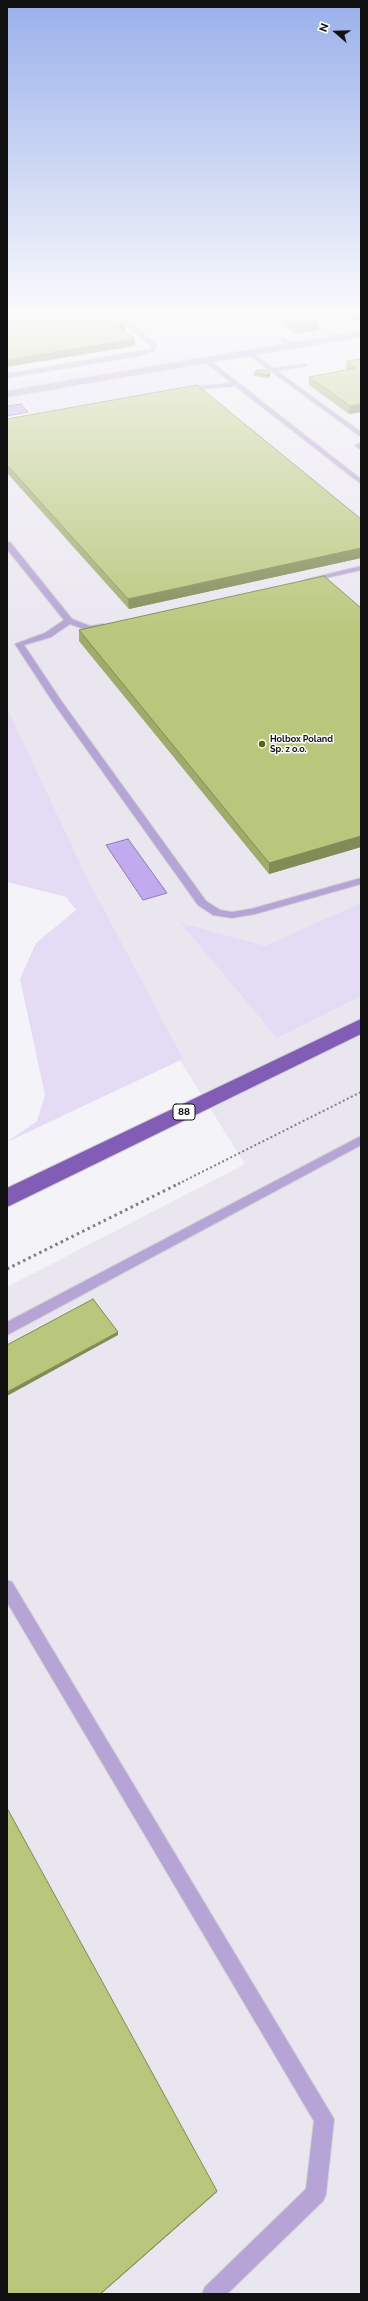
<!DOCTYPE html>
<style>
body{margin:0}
#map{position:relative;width:368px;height:2301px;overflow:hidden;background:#f4f3f7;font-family:Raleway,sans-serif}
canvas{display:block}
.frame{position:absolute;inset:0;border:8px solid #121112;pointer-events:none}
.north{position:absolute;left:316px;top:12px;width:40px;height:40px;-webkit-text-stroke:3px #fff;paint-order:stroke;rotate:290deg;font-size:11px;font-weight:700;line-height:16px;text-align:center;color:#121112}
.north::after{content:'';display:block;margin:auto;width:14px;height:18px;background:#121112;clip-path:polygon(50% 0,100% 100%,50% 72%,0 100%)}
</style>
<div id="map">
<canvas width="368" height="2301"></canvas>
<div class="frame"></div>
<div class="north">N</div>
</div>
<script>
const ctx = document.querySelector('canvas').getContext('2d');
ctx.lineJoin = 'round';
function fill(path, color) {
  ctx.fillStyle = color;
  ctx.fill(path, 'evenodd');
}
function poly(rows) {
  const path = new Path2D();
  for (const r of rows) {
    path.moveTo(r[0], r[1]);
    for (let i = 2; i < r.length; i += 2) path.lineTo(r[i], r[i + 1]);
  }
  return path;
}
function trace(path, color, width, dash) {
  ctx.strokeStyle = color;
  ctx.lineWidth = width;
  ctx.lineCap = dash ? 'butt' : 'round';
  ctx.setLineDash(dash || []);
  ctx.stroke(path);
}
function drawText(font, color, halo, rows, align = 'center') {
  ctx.font = font + ' Raleway,sans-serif';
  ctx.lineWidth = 3;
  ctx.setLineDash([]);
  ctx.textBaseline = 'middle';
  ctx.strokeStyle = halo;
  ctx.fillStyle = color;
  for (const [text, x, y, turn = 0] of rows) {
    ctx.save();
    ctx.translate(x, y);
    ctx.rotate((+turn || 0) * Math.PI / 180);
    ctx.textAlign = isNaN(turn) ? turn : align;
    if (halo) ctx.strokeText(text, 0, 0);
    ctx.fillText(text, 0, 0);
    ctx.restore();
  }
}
fill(poly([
 [7,315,361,315,361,2294,7,2294,7,1287,245,1164,73,889,7,873]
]), '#eae6f0');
fill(poly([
 [345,329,346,333,302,340,296,337],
 [280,341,276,345,7,390,7,383,155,358,152,355,169,352,172,355,196,351,205,352],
 [198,365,210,367,224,378,218,382,38,414,25,401,7,404,7,398],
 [7,708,86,876,183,1059,7,1142,37,1121,45,1095,20,979,36,943,76,910,66,897,7,882],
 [361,903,361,996,277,1038,181,923,265,946]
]), '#e4dcf5');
const water = poly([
 [21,404,28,412,7,416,7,406,21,404],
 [128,839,167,893,143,900,106,845,128,839]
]);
fill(water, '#c2aaef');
trace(water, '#8d7cad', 1);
const service = poly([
 [114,315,121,315,153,342,157,346,154,351,139,356,7,378,7,374,150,349,151,346,149,344,114,315],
 [281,339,285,339,295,346,290,347,281,341,281,339],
 [247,352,251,352,273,368,306,364,306,366,277,371,361,432,361,437,247,354,247,352],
 [204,359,208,359,361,479,361,484,235,386,182,391,184,388,231,383,204,361,204,359],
 [361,443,361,450,355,446,356,445,361,443],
 [7,542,10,542,72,619,90,626,103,624,107,626,89,631,70,624,51,637,24,645,62,702,206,901,220,910,232,912,251,909,361,878,361,884,255,914,232,918,213,915,198,905,55,705,15,644,45,633,64,620,7,549,7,542],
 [361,566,361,570,308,582,304,580,361,566],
 [361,1136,361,1145,7,1335,7,1322,361,1136],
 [7,1580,12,1582,334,2119,326,2194,323,2201,227,2294,202,2294,205,2287,306,2189,314,2121,7,1602,7,1580]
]);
const minor = poly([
 [361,331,361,337,7,397,7,391,361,331]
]);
const primary = poly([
 [361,1019,361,1034,7,1207,7,1188,361,1019]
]);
trace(service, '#d0cfd2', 2);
trace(minor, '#d0cfd2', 2);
trace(primary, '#d0cfd2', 2);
trace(poly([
 [178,1184,361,1092]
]), '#807f82', 2, [2, 2.5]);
trace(poly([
 [7,1269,180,1183]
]), '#807f82', 3, [2.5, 3.5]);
fill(service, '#b5a4d5');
fill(minor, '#b5a4d5');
fill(primary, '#815db6');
fill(poly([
 [270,315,308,315,319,323,319,330,296,334],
 [344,315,361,315,352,321],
 [361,359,361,412,349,414,309,385,309,377,347,370,346,369,347,361],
 [267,370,270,377,266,378,254,376,254,373],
 [7,419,361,519,361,558,129,609,7,473],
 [361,608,361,847,269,874,79,641,79,630]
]), '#9eab6a');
fill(poly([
 [325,315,340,315,325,318],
 [353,315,361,315,361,320,352,321],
 [319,323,319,330,296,334,296,326],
 [125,324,125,331,117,325],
 [135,339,135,346,7,367,7,360],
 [270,373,270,377,266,378,266,375],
 [361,404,361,412,349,414,350,406],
 [361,548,361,558,129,609,128,599],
 [361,836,361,847,269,874,269,863],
 [118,1332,118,1335,7,1396,7,1392],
 [217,2191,217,2192,101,2294,100,2294]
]), '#818b56');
const building = poly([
 [7,315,115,315,125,324,117,325,135,339,7,360,7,315],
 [280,315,308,315,319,323,296,326,280,315],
 [361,359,361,404,350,406,309,377,356,368,347,361,361,359],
 [258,370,267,370,270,373,266,375,254,373,258,370],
 [197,385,361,519,361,548,128,599,7,465,7,419,197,385],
 [324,576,361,608,361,836,269,863,79,630,324,576],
 [93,1299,118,1332,7,1392,7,1345,93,1299],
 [7,1808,217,2191,100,2294,7,2294,7,1808]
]);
fill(building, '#b8c77b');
trace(building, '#818b56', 1);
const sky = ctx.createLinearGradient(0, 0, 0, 637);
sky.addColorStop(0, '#99b0eb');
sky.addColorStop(0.49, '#fafafb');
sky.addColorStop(1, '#fafafb00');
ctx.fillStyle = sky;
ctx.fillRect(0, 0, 368, 637);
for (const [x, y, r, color] of [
 [262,744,4,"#58650a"]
]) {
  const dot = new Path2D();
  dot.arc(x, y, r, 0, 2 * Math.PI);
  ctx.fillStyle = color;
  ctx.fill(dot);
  trace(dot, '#fff', 1.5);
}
drawText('bold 9px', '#121112', '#fff', [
 ["Holbox Poland",270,739],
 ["Sp. z o.o.",270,749]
], 'left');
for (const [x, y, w] of [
 [184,1112,22]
]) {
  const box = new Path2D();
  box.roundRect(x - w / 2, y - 8, w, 16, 3);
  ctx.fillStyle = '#fff';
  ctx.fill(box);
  trace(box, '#121112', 1);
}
drawText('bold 10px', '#121112', null, [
 ["88",184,1112]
]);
</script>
